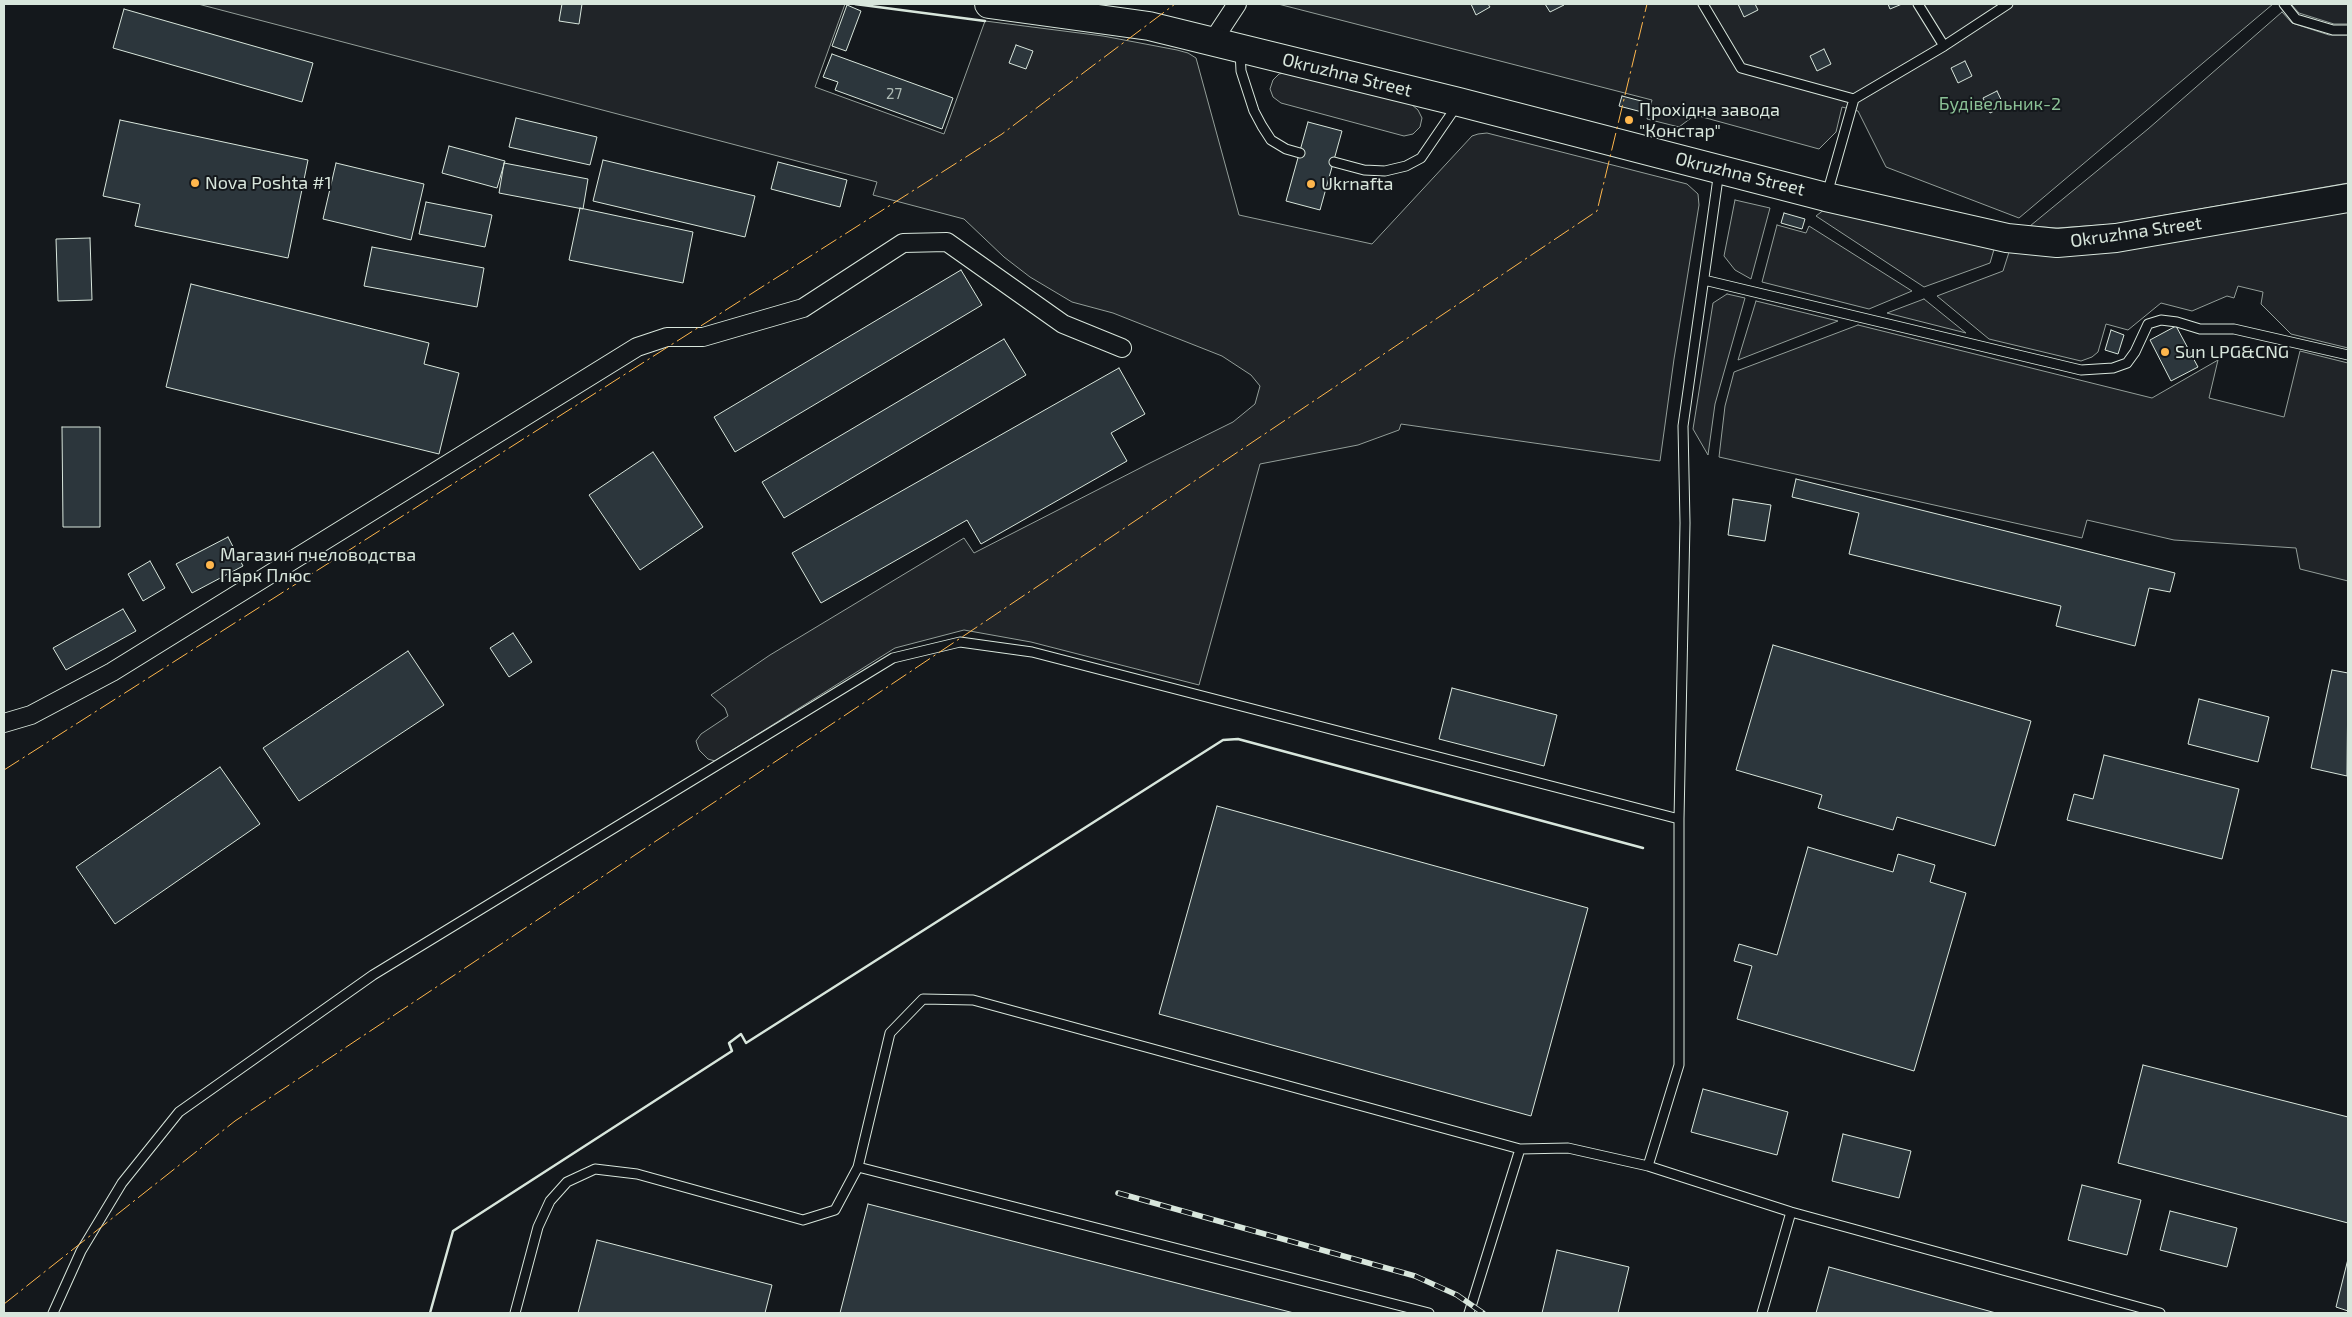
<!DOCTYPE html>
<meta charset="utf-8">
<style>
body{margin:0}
#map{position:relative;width:2352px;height:1317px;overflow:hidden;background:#14181c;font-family:"Exo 2",sans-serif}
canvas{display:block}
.frame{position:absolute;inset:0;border:5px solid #d8e6dc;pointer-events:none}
</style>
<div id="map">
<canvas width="2352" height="1317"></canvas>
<div class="frame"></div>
</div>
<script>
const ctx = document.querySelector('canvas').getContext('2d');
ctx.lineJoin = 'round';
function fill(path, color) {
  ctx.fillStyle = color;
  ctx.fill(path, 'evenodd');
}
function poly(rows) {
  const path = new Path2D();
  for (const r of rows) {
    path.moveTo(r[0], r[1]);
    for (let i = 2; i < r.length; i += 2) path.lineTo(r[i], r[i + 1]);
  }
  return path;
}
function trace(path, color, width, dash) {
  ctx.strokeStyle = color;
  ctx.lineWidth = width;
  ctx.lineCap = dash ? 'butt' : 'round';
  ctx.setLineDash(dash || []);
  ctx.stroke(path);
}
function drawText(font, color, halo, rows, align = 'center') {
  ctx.font = font + ' "Exo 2",sans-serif';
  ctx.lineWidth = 4;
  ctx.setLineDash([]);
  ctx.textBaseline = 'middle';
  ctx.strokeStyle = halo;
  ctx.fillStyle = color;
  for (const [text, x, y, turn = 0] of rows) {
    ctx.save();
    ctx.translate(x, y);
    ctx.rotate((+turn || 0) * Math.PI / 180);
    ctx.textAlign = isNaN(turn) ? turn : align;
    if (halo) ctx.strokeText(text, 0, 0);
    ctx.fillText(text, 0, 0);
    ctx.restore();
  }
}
const green = poly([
 [198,4,845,4,815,87,944,134,985,21,1103,36,1177,50,1188,53,1196,58,1239,215,1372,244,1472,136,1478,134,1487,133,1687,184,1698,194,1699,205,1674,359,1660,461,1401,424,1399,430,1358,445,1260,464,1199,685,1031,642,964,630,895,648,715,761,708,759,699,750,696,741,701,734,728,716,725,708,711,695,770,655,964,538,974,553,1148,464,1233,422,1255,404,1260,386,1251,375,1222,356,1113,313,1072,302,1030,277,1004,257,964,219,873,195,877,182,198,4],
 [1278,4,2273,4,2019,218,1886,167,1858,111,1842,107,1836,132,1819,149,1695,115,1679,127,1647,119,1652,100,1278,4],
 [2291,4,2348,4,2348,24,2334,24,2299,13,2291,4],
 [2282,12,2292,23,2329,35,2348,35,2348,183,2114,224,2057,228,2030,226,2148,129,2282,12],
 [1288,72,1411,104,1418,110,1422,118,1420,127,1413,134,1404,136,1281,103,1273,97,1270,89,1273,80,1279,74,1288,72],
 [1735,200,1770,208,1751,279,1735,270,1724,256,1735,200],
 [1825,209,1995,246,1990,263,1924,287,1816,216,1825,209],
 [2348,210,2348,348,2291,334,2261,304,2263,292,2238,286,2234,298,2227,296,2192,311,2161,303,2128,330,2106,324,2098,352,2092,357,2081,361,1989,339,1937,296,2003,271,2010,249,2348,210],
 [1777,225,1806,233,1809,226,1912,291,1869,309,1762,282,1777,225],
 [1727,294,1745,298,1715,404,1708,455,1693,429,1713,303,1727,294],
 [1924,299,1966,333,1887,313,1924,299],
 [1756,301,1838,321,1738,360,1756,301],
 [1858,325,2152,398,2218,360,2209,398,2284,417,2300,351,2348,363,2348,581,2300,569,2296,548,2174,540,2087,520,2082,538,1719,457,1725,406,1734,372,1858,325]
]);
fill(green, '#202428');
trace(green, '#939e99', 1);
const building = poly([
 [562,4,582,4,579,24,559,21,562,4],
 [1471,4,1488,4,1490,7,1476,15,1471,4],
 [1545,4,1563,4,1564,5,1550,12,1545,4],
 [1738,4,1755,4,1758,10,1744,17,1738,4],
 [1888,4,1902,4,1890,9,1888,4],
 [847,5,861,11,846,51,832,46,847,5],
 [124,9,313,63,302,102,113,48,124,9],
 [1016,45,1033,51,1026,69,1009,63,1016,45],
 [1824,49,1831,64,1817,71,1810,56,1824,49],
 [832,54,953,98,942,129,835,90,838,82,823,77,832,54],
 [1965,61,1972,76,1958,83,1951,68,1965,61],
 [1997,91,2004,106,1990,113,1983,98,1997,91],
 [1622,96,1645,102,1642,112,1619,106,1622,96],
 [516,118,597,137,590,165,509,147,516,118],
 [120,120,308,160,288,258,135,226,140,204,103,196,120,120],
 [1308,122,1342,131,1320,210,1286,201,1308,122],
 [449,146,505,161,497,188,442,173,449,146],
 [603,160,755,196,745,237,593,201,603,160],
 [778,162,847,180,840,207,771,189,778,162],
 [336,163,424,184,411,240,323,219,336,163],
 [504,163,588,179,583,209,499,193,504,163],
 [426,202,492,215,485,247,419,234,426,202],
 [580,208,693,232,683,283,569,260,580,208],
 [1784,213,1805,219,1802,229,1781,223,1784,213],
 [90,238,92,300,58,301,56,239,90,238],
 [372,247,484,268,477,307,364,286,372,247],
 [961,270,982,305,735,452,714,417,961,270],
 [191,284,429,343,424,364,459,373,439,454,166,387,191,284],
 [2176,326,2198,367,2171,381,2150,340,2176,326],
 [2111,330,2124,335,2118,354,2105,350,2111,330],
 [1004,339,1026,375,784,518,762,482,1004,339],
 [1119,368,1145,414,1111,433,1127,461,981,544,967,520,821,603,792,553,1119,368],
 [62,427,100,427,100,527,63,527,62,427],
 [653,452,703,527,640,570,589,495,653,452],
 [1796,479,2175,573,2170,592,2149,588,2135,646,2056,626,2061,606,1849,554,1859,513,1792,497,1796,479],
 [1733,499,1771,505,1765,541,1728,535,1733,499],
 [228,537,243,566,192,593,176,564,228,537],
 [150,561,165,588,143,601,128,574,150,561],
 [123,609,136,631,66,670,53,648,123,609],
 [513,633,532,662,509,677,490,648,513,633],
 [1773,645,2031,721,1995,846,1897,817,1893,830,1818,808,1822,795,1736,770,1773,645],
 [408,651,444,705,299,801,263,748,408,651],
 [2332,670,2348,673,2347,776,2311,768,2332,670],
 [1452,688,1557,715,1544,766,1439,739,1452,688],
 [2199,699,2269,717,2258,762,2188,744,2199,699],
 [2104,755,2239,789,2222,859,2067,820,2074,794,2093,799,2104,755],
 [220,767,260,824,115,924,76,867,220,767],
 [1217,806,1588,908,1531,1116,1159,1014,1217,806],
 [1808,847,1893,872,1898,854,1935,865,1930,882,1966,893,1914,1071,1737,1019,1752,966,1734,961,1739,944,1777,955,1808,847],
 [2143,1065,2348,1117,2348,1223,2118,1163,2143,1065],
 [1703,1089,1788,1112,1777,1155,1691,1132,1703,1089],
 [1843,1134,1911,1151,1899,1198,1832,1181,1843,1134],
 [2082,1185,2141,1200,2127,1255,2068,1240,2082,1185],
 [868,1204,1294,1313,840,1313,868,1204],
 [2170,1211,2237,1228,2227,1267,2160,1250,2170,1211],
 [597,1240,772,1285,765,1313,578,1313,597,1240],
 [1557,1250,1629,1267,1618,1313,1542,1313,1557,1250],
 [2348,1259,2348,1311,2336,1307,2348,1259],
 [1829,1267,1996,1313,1816,1313,1829,1267]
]);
fill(building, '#2c363c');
trace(building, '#d8e6dc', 1);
const lane = poly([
 [1703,4,1741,68,1854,99],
 [1918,4,1944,46],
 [2284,4,2296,19,2333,30,2348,30],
 [1240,51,1241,71,1254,111,1262,126,1271,140,1286,149,1300,153],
 [1334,162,1364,170,1385,171,1406,166,1421,158,1458,104],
 [1827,194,1854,99,1944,46,2008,4],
 [1704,280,2081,370,2113,368,2127,363,2135,352,2148,324,2161,320,2177,322,2200,329,2234,329,2348,355],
 [1520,1149,1568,1148,1648,1166,1791,1212,2160,1313],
 [1648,1166,1679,1065,1679,819,1685,523,1683,426,1719,171],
 [858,1167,1429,1313],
 [53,1313,81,1251,122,1183,179,1112,373,975,893,658,960,642,1032,652,1679,819],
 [515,1313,538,1227,550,1201,567,1182,595,1169,637,1174,803,1220,835,1210,858,1167,890,1033,923,999,973,1000,1520,1149,1469,1313],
 [1762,1313,1791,1212]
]);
const street = poly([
 [1212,42,1237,4],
 [4,723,31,715,112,672,637,347,667,337,703,337,803,308,903,243,947,242,1063,324,1122,348]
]);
const primary = poly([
 [989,4,1149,26,1459,102,1826,197,2007,238,2057,243,2116,238,2348,198]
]);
trace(lane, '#d8e6dc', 11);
trace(street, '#d8e6dc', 20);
trace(primary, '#d8e6dc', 30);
trace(lane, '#14181c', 9);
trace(street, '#14181c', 18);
trace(primary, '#14181c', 28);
const rail = poly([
 [1118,1193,1415,1276,1457,1295,1483,1313]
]);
trace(rail, '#d8e6dc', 5.5);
trace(rail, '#14181c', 4, [11]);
trace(poly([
 [855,4,985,21],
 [430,1313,453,1231,732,1051,729,1043,741,1034,746,1043,1223,740,1238,739,1643,848]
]), '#d8e6dc', 2.5);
trace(poly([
 [4,770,1002,134,1175,4],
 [4,1304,235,1121,889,686,1597,211,1647,4]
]), '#ffb74d', 1, [18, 4, 2.5, 4]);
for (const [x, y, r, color] of [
 [1629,120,5,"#ffb74d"],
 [195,183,5,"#ffb74d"],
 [1311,184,5,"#ffb74d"],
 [2165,352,5,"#ffb74d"],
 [210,565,5,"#ffb74d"]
]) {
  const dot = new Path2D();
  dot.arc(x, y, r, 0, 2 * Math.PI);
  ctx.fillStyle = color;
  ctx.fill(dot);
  trace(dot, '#14181c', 2);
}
drawText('15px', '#adbab4', null, [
 ["27",894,94]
]);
drawText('18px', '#d8e6dc', '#14181c', [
 ["Okruzhna Street",1347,75,14],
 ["Okruzhna Street",1740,174,14],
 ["Okruzhna Street",2136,232,-8]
]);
drawText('18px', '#8ac095', '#14181c', [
 ["Будівельник-2",2000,104]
]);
drawText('18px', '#d8e6dc', '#14181c', [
 ["Прохідна завода",1639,110],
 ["\"Констар\"",1639,131],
 ["Nova Poshta #1",205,183],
 ["Ukrnafta",1321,184],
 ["Sun LPG&CNG",2175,352],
 ["Магазин пчеловодства",220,555],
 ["Парк Плюс",220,576]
], 'left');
</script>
